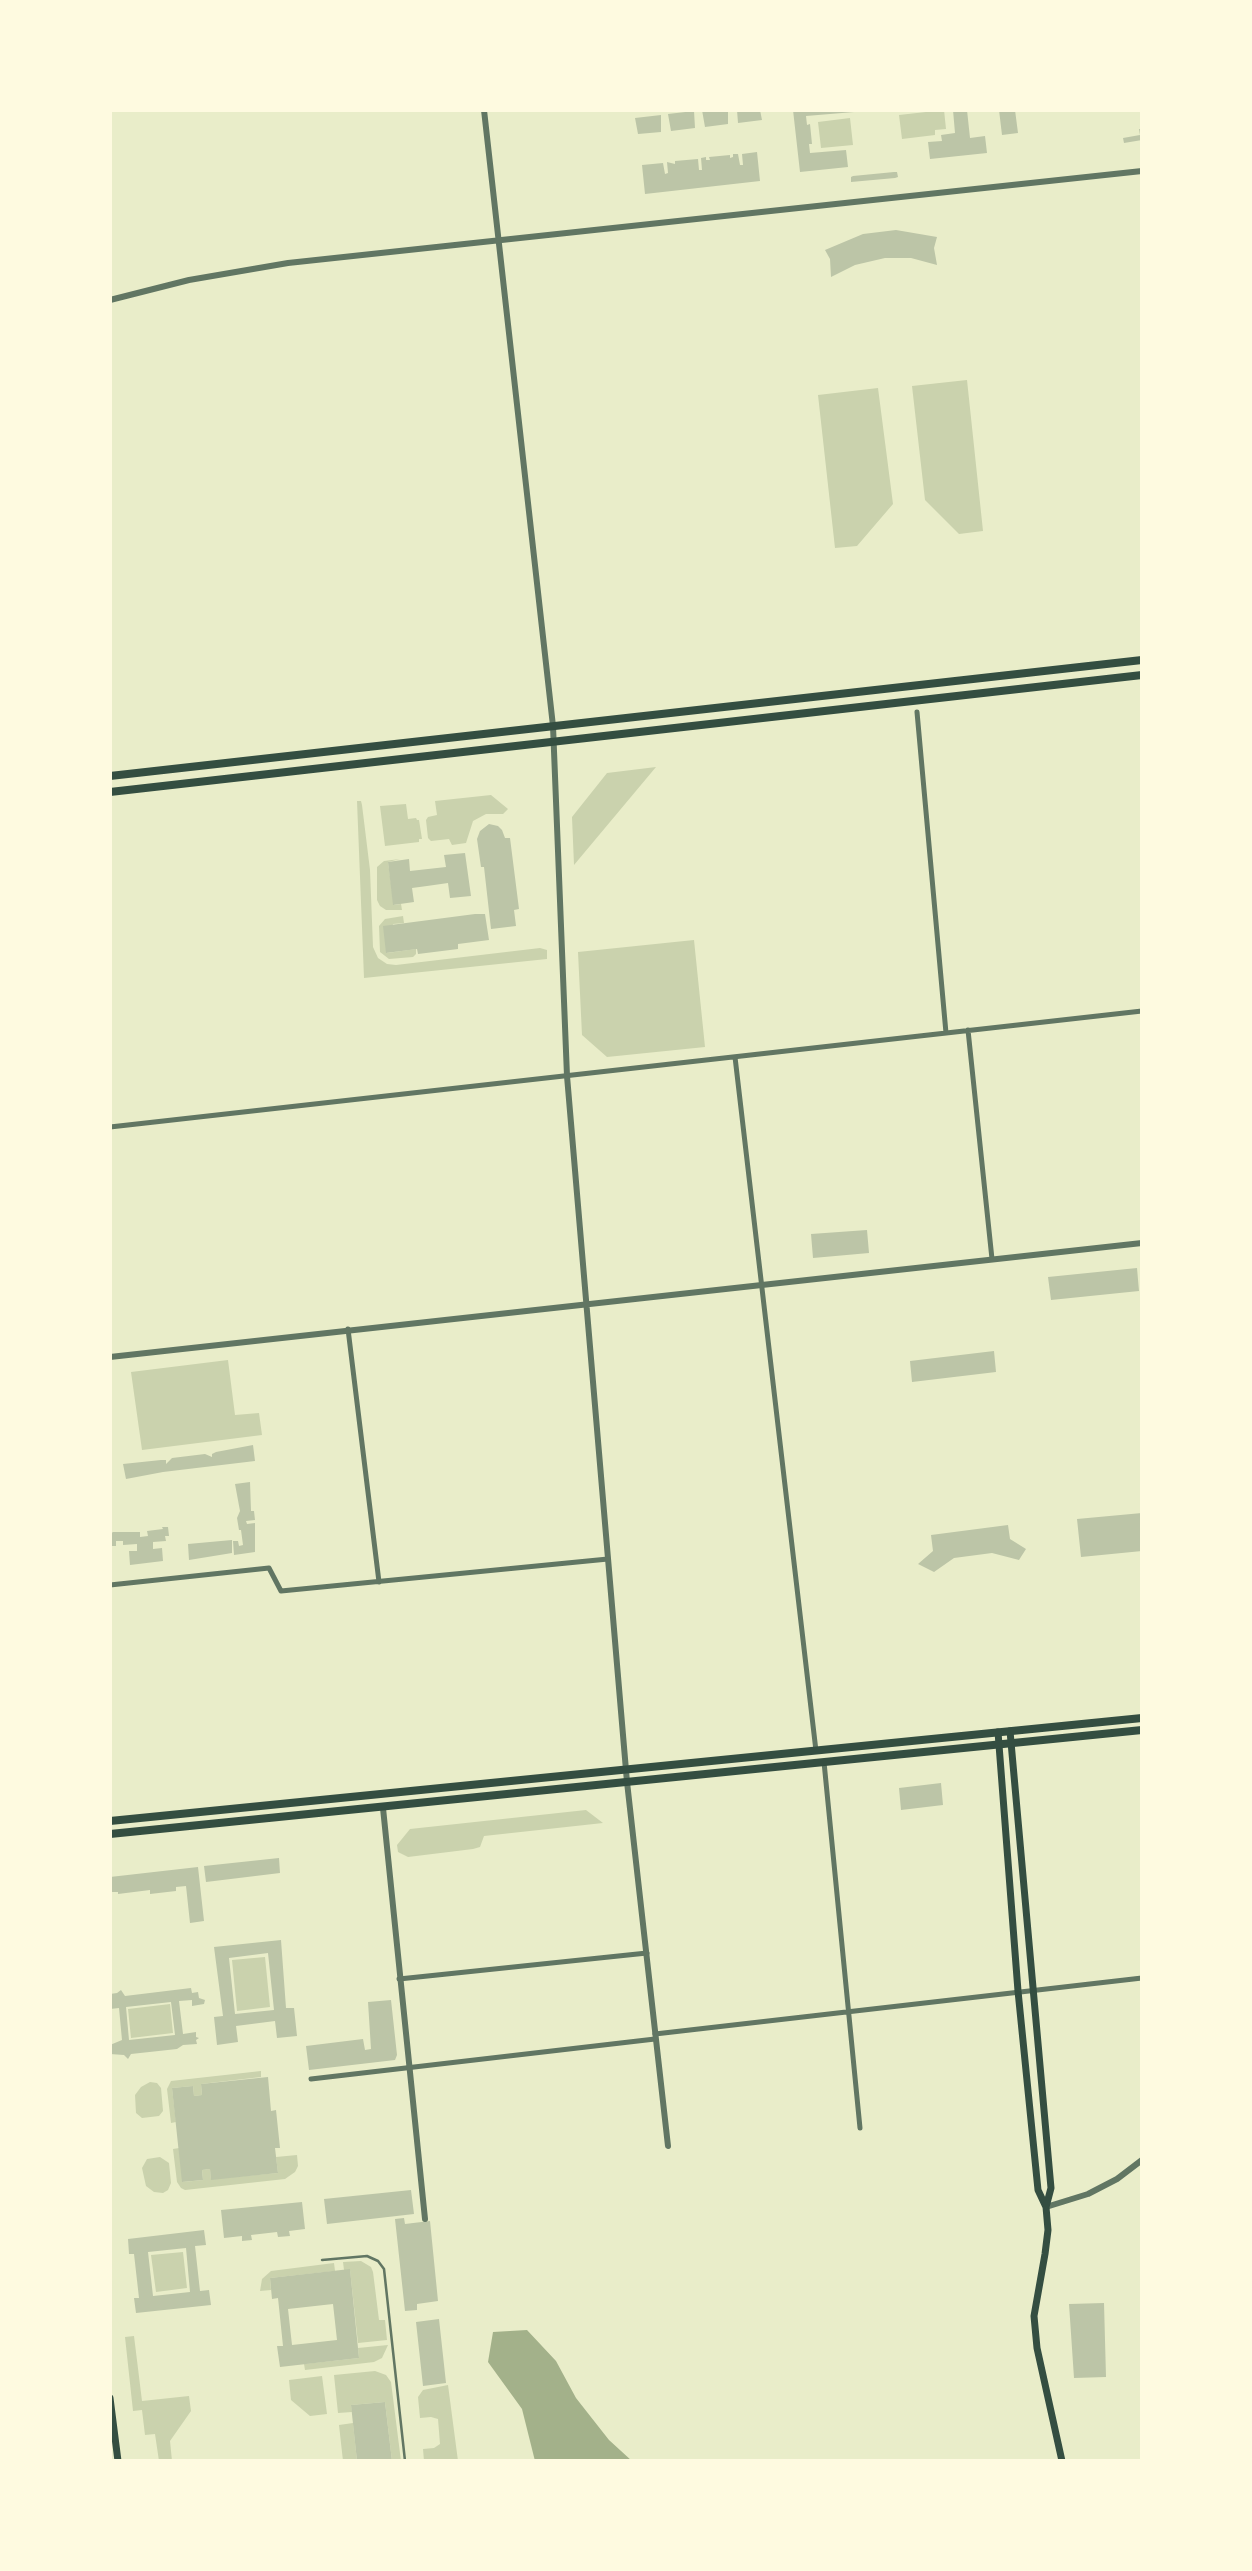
<!DOCTYPE html>
<style>
body{margin:0}
#map{position:relative;width:1252px;height:2571px;overflow:hidden;background:#e9edc9;font-family:Barlow,sans-serif}
canvas{display:block}
.frame{position:absolute;inset:0;border:112px solid #fefae0;pointer-events:none}
</style>
<div id="map">
<canvas width="1252" height="2571"></canvas>
<div class="frame"></div>
</div>
<script>
const ctx = document.querySelector('canvas').getContext('2d');
ctx.lineJoin = 'round';
function fill(path, color) {
  ctx.fillStyle = color;
  ctx.fill(path, 'evenodd');
}
function poly(rows) {
  const path = new Path2D();
  for (const r of rows) {
    path.moveTo(r[0], r[1]);
    for (let i = 2; i < r.length; i += 2) path.lineTo(r[i], r[i + 1]);
  }
  return path;
}
function trace(path, color, width, dash) {
  ctx.strokeStyle = color;
  ctx.lineWidth = width;
  ctx.lineCap = dash ? 'butt' : 'round';
  ctx.setLineDash(dash || []);
  ctx.stroke(path);
}
fill(poly([
 [944,110,946,129,935,130,935,135,902,139,899,115],
 [850,118,853,145,821,148,818,122],
 [967,380,983,531,959,534,925,500,912,386],
 [878,388,893,504,857,546,835,548,818,395],
 [656,767,574,865,572,817,607,773],
 [491,795,508,809,503,814,486,814,473,821,466,843,452,845,449,839,431,841,428,838,426,820,428,817,437,815,435,801],
 [357,801,361,801,362,805,370,870,373,947,378,958,387,964,396,965,540,948,547,950,547,959,364,978],
 [406,804,408,819,416,818,417,820,419,820,422,839,419,839,419,842,385,846,380,806],
 [400,859,388,862,394,905,401,904,402,910,386,910,380,906,377,900,377,867,384,861],
 [403,916,404,923,393,924,387,953,416,949,416,954,413,957,389,959,380,952,379,926,385,919],
 [694,940,705,1047,607,1057,582,1035,578,952],
 [228,1360,235,1415,259,1413,262,1435,142,1450,131,1372],
 [586,1810,603,1823,484,1836,480,1847,473,1849,408,1857,398,1852,397,1845,410,1829],
 [265,1957,270,2007,237,2011,232,1960],
 [170,2004,173,2033,131,2038,128,2009],
 [261,2071,261,2077,201,2084,202,2095,194,2096,193,2086,172,2088,176,2122,171,2123,167,2089,171,2081],
 [150,2082,157,2083,161,2088,163,2111,159,2116,142,2118,136,2113,135,2095,141,2087],
 [179,2148,183,2182,203,2180,202,2170,210,2169,211,2179,278,2173,276,2157,297,2155,298,2166,295,2172,285,2179,185,2190,181,2188,177,2182,173,2149],
 [160,2157,169,2163,171,2183,168,2190,163,2193,154,2192,146,2186,142,2168,147,2159],
 [183,2252,187,2288,156,2292,151,2255],
 [361,2261,371,2267,373,2272,379,2320,385,2320,387,2340,358,2343,350,2270,344,2270,343,2262],
 [334,2263,335,2271,270,2278,271,2290,260,2291,262,2279,271,2271],
 [134,2336,142,2401,189,2396,191,2411,170,2441,172,2461,159,2461,155,2434,145,2435,142,2410,133,2411,125,2337],
 [388,2345,382,2358,374,2362,305,2370,304,2364,359,2358,358,2348],
 [375,2371,386,2375,391,2382,401,2461,392,2461,385,2402,351,2405,352,2412,338,2413,334,2375],
 [322,2376,327,2414,310,2416,291,2400,289,2380],
 [448,2385,458,2461,424,2461,423,2449,434,2448,440,2444,438,2419,431,2417,420,2418,418,2397,423,2390],
 [353,2423,357,2461,343,2461,339,2425]
]), '#cad2ad');
fill(poly([
 [527,2330,556,2361,576,2398,609,2440,632,2461,535,2461,522,2409,488,2362,493,2332]
]), '#a3b18a');
fill(poly([
 [702,110,728,110,728,124,705,127],
 [737,110,760,110,762,120,738,123],
 [793,110,854,110,854,112,806,116,807,125,810,124,812,144,809,144,810,153,846,150,848,167,800,172],
 [953,110,967,110,970,138,985,136,987,153,930,159,928,142,942,141,941,135,955,133],
 [999,110,1015,110,1018,133,1002,135],
 [694,111,695,128,671,131,668,114],
 [661,115,661,132,638,134,635,118],
 [1139,129,1142,129,1142,140,1124,143,1123,138,1140,135],
 [757,152,760,181,645,194,642,165,663,163,665,174,668,173,667,162,675,164,675,161,698,159,699,170,702,170,701,158,706,157,706,160,710,160,709,157,730,155,730,158,733,157,733,154,738,154,740,165,743,165,742,154],
 [894,172,897,172,898,177,895,178,851,182,851,177,853,176],
 [896,230,937,237,934,248,937,265,911,258,885,258,855,265,831,277,830,259,825,250,863,234],
 [489,824,498,826,502,830,505,838,510,838,519,909,514,910,516,926,491,929,484,867,481,867,477,839,480,831],
 [465,853,471,896,450,898,448,883,427,886,412,888,414,902,393,905,388,862,409,859,410,871,446,867,444,855],
 [475,914,485,914,489,940,458,944,458,949,418,954,417,949,386,953,383,926],
 [867,1230,869,1253,813,1258,811,1234],
 [1137,1268,1139,1291,1051,1300,1048,1277],
 [994,1351,996,1372,912,1382,910,1361],
 [253,1445,255,1461,163,1472,126,1479,123,1464,161,1460,166,1460,166,1464,172,1458,205,1454,212,1457,212,1454,216,1452],
 [250,1482,251,1511,254,1511,255,1520,246,1521,247,1524,255,1523,255,1552,234,1555,233,1541,238,1541,239,1546,243,1545,241,1530,239,1530,237,1518,240,1511,235,1484],
 [1142,1513,1142,1551,1081,1557,1077,1519],
 [1008,1525,1010,1539,1026,1549,1019,1560,992,1553,954,1558,934,1572,918,1564,933,1551,931,1535],
 [162,1527,168,1527,169,1536,165,1536,166,1541,153,1542,153,1549,162,1548,163,1561,130,1565,129,1551,137,1551,137,1544,123,1545,123,1541,116,1541,116,1546,110,1546,110,1534,113,1532,140,1532,140,1537,148,1536,147,1531,163,1529],
 [232,1540,232,1553,189,1560,188,1544],
 [941,1783,943,1805,901,1810,899,1788],
 [279,1858,280,1873,206,1882,204,1866],
 [198,1867,204,1921,190,1923,186,1886,176,1887,176,1891,150,1894,150,1890,118,1894,118,1892,110,1892,110,1877],
 [281,1940,286,2008,294,2008,297,2036,277,2038,275,2021,236,2026,238,2042,217,2045,214,2017,223,2016,214,1947],
 [268,1953,274,2010,235,2014,229,1958],
 [191,1988,192,1993,198,1992,199,1998,205,2000,204,2004,192,2006,192,2000,179,2001,183,2034,196,2032,196,2037,199,2038,196,2040,197,2044,183,2045,177,2049,131,2054,128,2059,124,2055,110,2054,110,2045,122,2040,119,2008,110,2009,110,1994,117,1993,121,1990,125,1996],
 [171,2002,175,2035,129,2040,126,2007],
 [391,2000,397,2055,395,2060,309,2070,306,2046,363,2039,365,2050,371,2049,368,2002],
 [268,2077,271,2111,276,2110,280,2148,275,2148,278,2173,211,2180,210,2169,202,2170,203,2180,182,2182,172,2088,193,2086,194,2096,202,2095,201,2084],
 [411,2190,414,2214,327,2224,324,2199],
 [302,2202,305,2229,289,2231,290,2236,278,2237,277,2232,251,2235,252,2240,242,2241,242,2236,224,2238,221,2210],
 [404,2218,405,2224,430,2221,438,2301,417,2304,417,2310,405,2311,395,2219],
 [204,2230,206,2245,195,2246,200,2291,209,2290,211,2305,136,2313,134,2298,139,2298,134,2254,129,2254,128,2239],
 [186,2248,190,2292,153,2296,148,2252],
 [350,2269,359,2358,280,2367,277,2346,283,2346,278,2298,272,2299,270,2278],
 [333,2304,337,2340,292,2345,288,2309],
 [1104,2303,1106,2377,1074,2378,1069,2304],
 [439,2319,446,2383,423,2386,416,2322],
 [385,2402,392,2461,357,2461,351,2405]
]), '#bcc5a7');
trace(poly([
 [322,2260,367,2256,378,2261,384,2269,405,2461]
]), '#617663', 2.5);
trace(poly([
 [917,712,946,1033],
 [968,1030,992,1259],
 [735,1057,816,1751],
 [110,1127,1142,1011],
 [348,1329,379,1582],
 [110,1585,269,1568,281,1591,608,1559],
 [824,1762,860,2128],
 [399,1979,647,1953],
 [655,2034,1142,1978],
 [311,2079,655,2039]
]), '#617663', 5);
trace(poly([
 [484,110,553,726,567,1076,627,1782,668,2146],
 [110,300,189,280,288,263,1142,171],
 [110,1357,1142,1243],
 [383,1808,425,2219],
 [1046,2207,1088,2194,1117,2179,1142,2160]
]), '#617663', 6);
trace(poly([
 [1010,1731,1051,2188,1046,2207,1048,2230,1045,2254,1034,2316,1037,2348,1062,2461],
 [998,1732,1018,1991,1038,2190,1046,2207],
 [110,2398,118,2461]
]), '#344e41', 7);
trace(poly([
 [110,776,1142,660],
 [110,792,1142,675],
 [110,1821,1142,1718],
 [110,1834,1142,1730]
]), '#344e41', 8);
</script>
